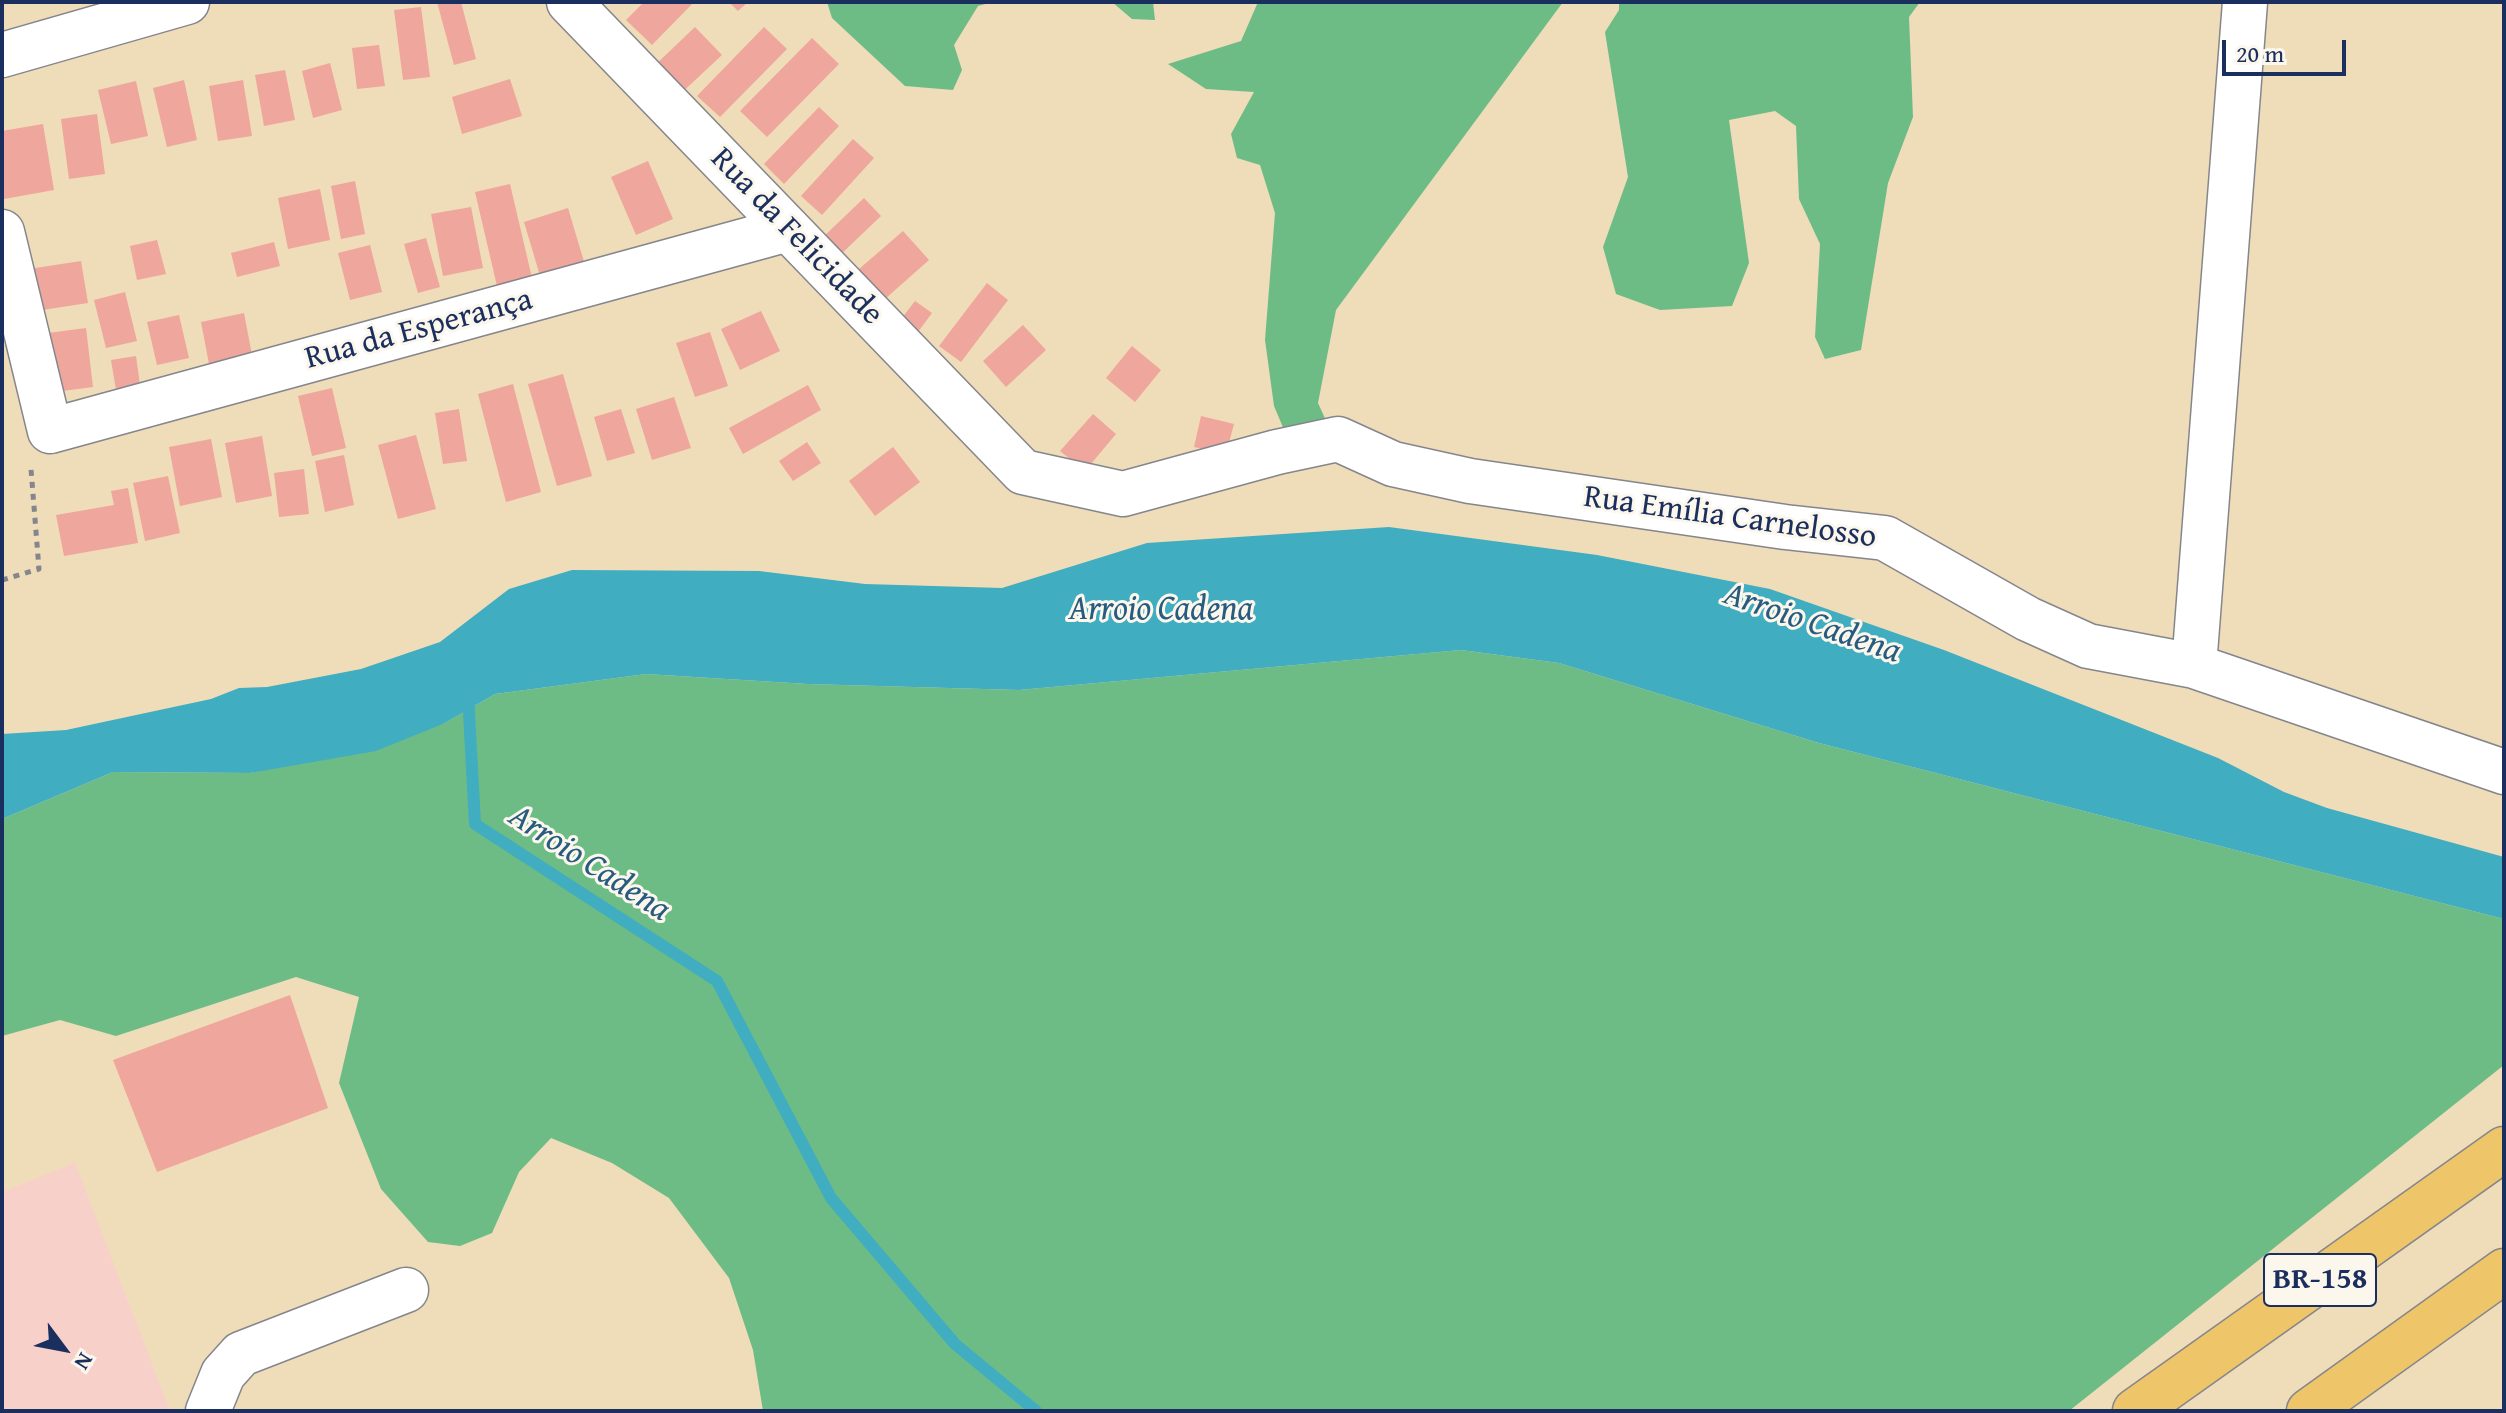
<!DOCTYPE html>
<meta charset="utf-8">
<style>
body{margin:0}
#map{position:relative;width:2506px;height:1413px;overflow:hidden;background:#efdcb9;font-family:"Gentium Book Plus",serif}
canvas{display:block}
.frame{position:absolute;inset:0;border:4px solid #1b2f5e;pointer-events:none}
.north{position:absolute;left:24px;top:1309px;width:80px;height:80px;-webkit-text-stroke:6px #fbf7ec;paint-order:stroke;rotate:122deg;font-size:22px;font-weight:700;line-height:32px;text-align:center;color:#1b2f5e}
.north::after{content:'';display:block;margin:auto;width:28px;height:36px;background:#1b2f5e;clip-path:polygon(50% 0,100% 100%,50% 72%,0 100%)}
.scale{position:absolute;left:2222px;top:40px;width:124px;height:36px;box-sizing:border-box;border:4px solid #1b2f5e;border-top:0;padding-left:10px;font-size:24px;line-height:28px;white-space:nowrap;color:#1b2f5e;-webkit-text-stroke:6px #fbf7ec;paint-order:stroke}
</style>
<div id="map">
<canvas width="2506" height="1413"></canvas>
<div class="frame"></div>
<div class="north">N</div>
<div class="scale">20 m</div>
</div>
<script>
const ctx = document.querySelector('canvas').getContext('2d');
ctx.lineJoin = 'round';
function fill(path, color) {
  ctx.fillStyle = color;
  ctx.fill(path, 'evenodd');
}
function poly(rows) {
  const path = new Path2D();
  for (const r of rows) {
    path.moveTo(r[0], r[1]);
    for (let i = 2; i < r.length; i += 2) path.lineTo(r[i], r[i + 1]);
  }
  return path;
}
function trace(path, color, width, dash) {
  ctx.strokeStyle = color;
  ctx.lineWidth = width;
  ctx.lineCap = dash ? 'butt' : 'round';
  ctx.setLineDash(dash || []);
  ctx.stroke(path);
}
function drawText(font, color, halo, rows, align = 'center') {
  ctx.font = font + ' "Gentium Book Plus",serif';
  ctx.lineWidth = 6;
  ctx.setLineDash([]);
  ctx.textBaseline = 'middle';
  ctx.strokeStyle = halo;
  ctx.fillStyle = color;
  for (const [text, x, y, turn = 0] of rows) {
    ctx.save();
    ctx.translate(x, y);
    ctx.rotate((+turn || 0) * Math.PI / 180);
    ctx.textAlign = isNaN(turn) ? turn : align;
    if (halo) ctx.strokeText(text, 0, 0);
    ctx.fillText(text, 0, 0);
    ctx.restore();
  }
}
fill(poly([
 [75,1163,170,1411,2,1411,2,1192]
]), '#f7d0ca');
fill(poly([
 [827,2,993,2,978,6,954,45,962,70,953,90,905,86,832,18],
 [1112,2,1153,2,1155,20,1132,19],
 [1258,2,1563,2,1336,310,1318,403,1328,425,1285,432,1274,406,1265,340,1275,213,1260,165,1237,158,1231,134,1254,92,1206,89,1168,64,1241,41],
 [1619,2,1920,2,1909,17,1913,117,1888,183,1861,350,1825,359,1815,337,1820,244,1799,199,1796,126,1775,111,1729,120,1749,263,1732,306,1660,310,1616,294,1603,247,1628,177,1605,32,1619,10],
 [1461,650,1559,663,1819,743,2504,919,2504,1065,2069,1411,763,1411,753,1350,729,1278,669,1198,612,1163,551,1138,519,1172,492,1233,460,1246,428,1242,381,1189,339,1083,359,997,296,977,116,1036,60,1020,2,1036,2,819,113,772,250,773,445,723,495,694,646,674,808,684,1019,690]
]), '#6dbc86');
fill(poly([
 [1389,527,1597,555,1770,589,1944,650,2218,758,2284,792,2327,808,2504,857,2504,919,1819,743,1559,663,1461,650,1019,690,808,684,646,674,495,694,445,723,376,751,250,773,113,772,2,819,2,734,66,730,211,699,239,688,267,687,361,669,440,642,509,589,572,570,759,571,865,584,1002,588,1147,543]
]), '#41adc0');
trace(poly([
 [468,694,475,824,717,981,831,1198,955,1344,1036,1411]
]), '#41adc0', 12);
fill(poly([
 [437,2,461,2,476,59,454,65],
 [644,2,694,2,652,45,626,20],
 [729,2,748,2,738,11],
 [421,7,430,77,403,80,394,10],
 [695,27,722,55,677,97,651,69],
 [764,27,787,49,720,117,697,96],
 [812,38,839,64,767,137,740,111],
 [379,45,385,86,357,89,352,48],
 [330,63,342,110,313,118,302,71],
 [285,70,295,120,264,126,255,75],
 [510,79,522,116,462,134,452,97],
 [184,80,197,140,167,147,153,88],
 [243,80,252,136,218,141,209,86],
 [136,81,148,136,111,144,98,90],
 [819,107,839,126,784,184,764,164],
 [97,114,105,174,69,179,61,119],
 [43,124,54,190,4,199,2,131],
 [853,139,874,158,822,215,801,196],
 [648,161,673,219,636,235,611,177],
 [355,181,365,234,341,239,331,186],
 [510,184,532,278,497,286,475,192],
 [320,189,330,240,288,249,278,198],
 [864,198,881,216,838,257,821,239],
 [471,207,483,268,443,276,431,214],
 [568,208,585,265,541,279,524,222],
 [903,231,929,260,877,306,851,276],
 [426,238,440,287,418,293,404,244],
 [157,240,166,274,137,280,130,246],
 [274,242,280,266,237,277,231,253],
 [370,245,382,292,350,300,338,253],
 [81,261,88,303,23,313,16,271],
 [987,283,1008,300,961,362,939,346],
 [125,292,137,341,106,348,94,300],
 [915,301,932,313,915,336,898,323],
 [761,311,780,351,740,370,721,329],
 [244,313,252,355,209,364,201,322],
 [179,315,189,358,157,365,147,322],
 [1023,325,1046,350,1006,387,983,361],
 [86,328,93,387,55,392,48,333],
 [710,332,728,386,695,397,676,343],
 [1132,346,1161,370,1135,402,1106,378],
 [136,356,141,392,117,396,111,360],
 [563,374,592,476,557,486,528,384],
 [513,384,541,492,506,502,478,394],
 [808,385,821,410,743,454,729,428],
 [332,388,346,448,312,456,298,396],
 [674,397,691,448,652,460,636,409],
 [459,409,467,461,443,464,435,413],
 [621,409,635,453,607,461,594,417],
 [1093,414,1116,434,1085,471,1060,451],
 [1201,416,1234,424,1226,454,1194,447],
 [416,435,436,509,398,519,378,445],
 [262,436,272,496,236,503,225,443],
 [211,439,222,497,180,506,169,447],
 [807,442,821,463,793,481,779,461],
 [893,447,920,482,875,516,849,481],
 [344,455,354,505,325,512,315,461],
 [304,469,309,514,279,517,274,473],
 [168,476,180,533,145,541,133,483],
 [128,488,138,543,64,556,56,515,114,505,111,491],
 [290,995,328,1108,157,1172,113,1060]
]), '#efa69c');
const minor = poly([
 [569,2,1023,472,1123,494,1277,452,1338,439,1393,464,1470,481,1785,527,1885,538,2028,619,2088,646,2194,666,2504,772],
 [2,55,187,2],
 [2,232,50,431,788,229],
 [2194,666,2245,2],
 [208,1411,223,1374,241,1354,406,1290]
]);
const highway = poly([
 [2135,1411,2504,1149],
 [2309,1411,2504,1271]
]);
trace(minor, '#85868c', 47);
trace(highway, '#85868c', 47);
trace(poly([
 [2,580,39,569,31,469]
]), '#85868c', 5, [6, 6]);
trace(minor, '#fff', 44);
trace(highway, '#eec569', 44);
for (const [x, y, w] of [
 [2320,1280,112]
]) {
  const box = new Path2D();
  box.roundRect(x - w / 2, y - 26, w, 52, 6);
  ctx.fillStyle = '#fbf7ec';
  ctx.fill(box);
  trace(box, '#1b2f5e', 2);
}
drawText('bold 30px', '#1b2f5e', null, [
 ["BR-158",2320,1280]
]);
drawText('32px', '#1b2f5e', '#fbf7ec', [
 ["Rua da Felicidade",796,237,46],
 ["Rua da Esperança",419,330,-15],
 ["Rua Emília Carnelosso",1730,518,8]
]);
drawText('italic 34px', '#285b80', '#fbf7ec', [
 ["Arroio Cadena",1161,610],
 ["Arroio Cadena",1812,624,19],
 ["Arroio Cadena",589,864,33]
]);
</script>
